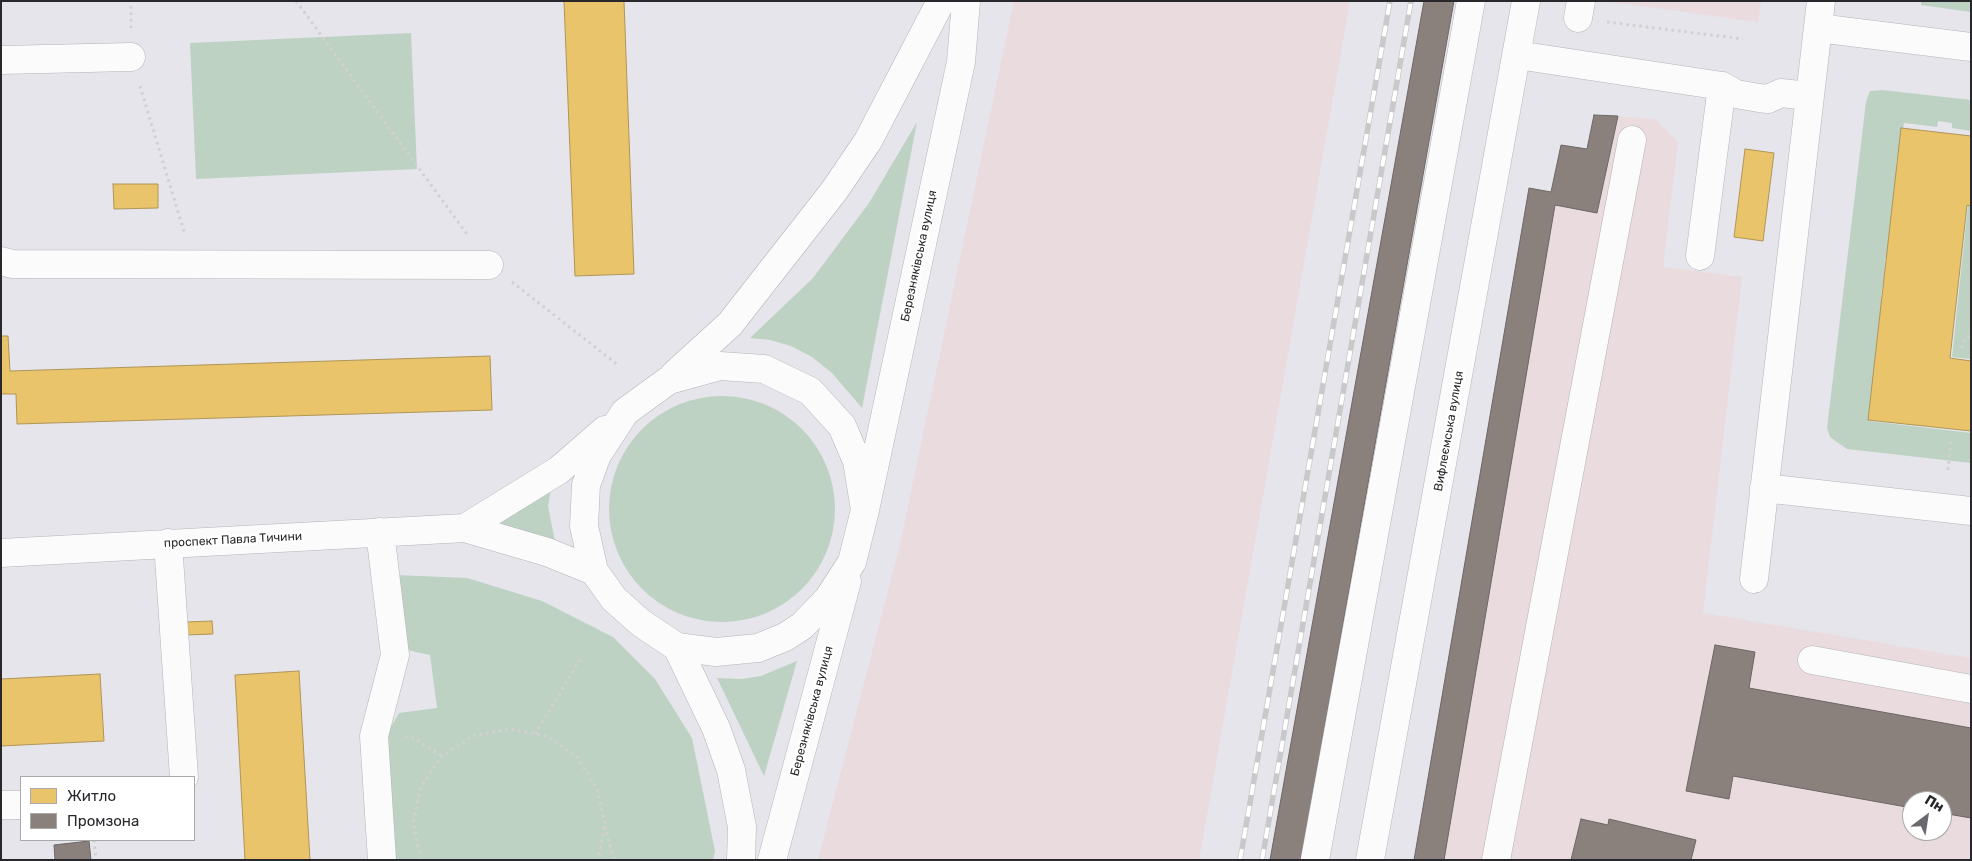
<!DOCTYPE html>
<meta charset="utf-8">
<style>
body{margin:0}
#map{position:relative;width:1972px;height:861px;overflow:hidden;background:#e5e5eb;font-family:Rubik,sans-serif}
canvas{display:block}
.frame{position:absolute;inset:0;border:2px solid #28272b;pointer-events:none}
.legend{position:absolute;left:20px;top:776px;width:175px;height:65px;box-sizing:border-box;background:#fff;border:1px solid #a9a9aa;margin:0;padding:6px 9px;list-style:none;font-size:15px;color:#28272b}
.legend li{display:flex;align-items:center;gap:10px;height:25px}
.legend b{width:25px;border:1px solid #a9a9aa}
.north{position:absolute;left:1902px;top:791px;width:50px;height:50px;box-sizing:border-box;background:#fff;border:1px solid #a9a9aa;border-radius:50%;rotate:31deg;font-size:14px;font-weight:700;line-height:20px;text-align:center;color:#28272b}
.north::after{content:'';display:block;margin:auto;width:18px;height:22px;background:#6a6a6e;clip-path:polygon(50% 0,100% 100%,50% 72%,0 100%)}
</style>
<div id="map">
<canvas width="1972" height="861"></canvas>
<div class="frame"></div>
<ul class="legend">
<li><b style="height:14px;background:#e9c46a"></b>Житло</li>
<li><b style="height:14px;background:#8a817c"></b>Промзона</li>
</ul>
<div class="north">Пн</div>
</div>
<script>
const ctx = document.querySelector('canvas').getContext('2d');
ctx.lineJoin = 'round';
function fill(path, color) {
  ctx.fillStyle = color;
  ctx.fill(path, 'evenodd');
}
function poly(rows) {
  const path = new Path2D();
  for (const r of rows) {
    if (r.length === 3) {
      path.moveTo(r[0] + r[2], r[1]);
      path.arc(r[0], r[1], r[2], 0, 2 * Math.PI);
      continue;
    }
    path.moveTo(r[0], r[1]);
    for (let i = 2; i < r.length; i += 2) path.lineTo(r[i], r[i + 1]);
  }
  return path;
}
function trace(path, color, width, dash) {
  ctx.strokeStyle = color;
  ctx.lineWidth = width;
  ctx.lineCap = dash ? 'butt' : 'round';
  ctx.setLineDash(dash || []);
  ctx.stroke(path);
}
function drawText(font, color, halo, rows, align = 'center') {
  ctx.font = font + ' Rubik,sans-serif';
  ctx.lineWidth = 5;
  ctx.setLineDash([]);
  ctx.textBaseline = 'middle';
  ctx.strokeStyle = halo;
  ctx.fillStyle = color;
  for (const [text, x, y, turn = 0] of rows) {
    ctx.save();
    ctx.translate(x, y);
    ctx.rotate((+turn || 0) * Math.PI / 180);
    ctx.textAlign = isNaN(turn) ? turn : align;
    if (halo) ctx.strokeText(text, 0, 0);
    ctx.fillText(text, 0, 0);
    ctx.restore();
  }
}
fill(poly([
 [1014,1,1350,1,1199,860,818,860,899,549],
 [1602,1,1761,1,1758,22],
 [1594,115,1655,119,1678,142,1663,267,1742,277,1703,613,1971,658,1971,860,1414,860,1529,188,1551,192,1561,145,1587,149],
 [1912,801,1942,801,1942,831,1912,831]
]), '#e9dbde');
fill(poly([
 [1921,1,1971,1,1971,12,1921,5],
 [411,33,417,169,196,179,190,43],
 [1882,90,1971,100,1971,131,1952,128,1952,123,1938,121,1937,127,1904,123,1900,152,1898,152,1896,165,1899,166,1888,258,1885,258,1884,286,1882,287,1881,298,1883,299,1869,421,1971,433,1971,463,1847,449,1830,437,1827,428,1866,102,1870,91],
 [917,122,862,408,832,373,812,357,791,346,770,340,750,338,813,278,869,203],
 [1968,205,1971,206,1971,359,1952,357],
 [722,509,113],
 [552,483,548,506,555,541,480,526],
 [395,575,467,578,542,601,613,637,655,679,692,738,715,851,713,860,390,860,385,737,399,713,437,708,430,655,403,649],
 [797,661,764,776,717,678,741,679,761,676]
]), '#bed2c3');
const homes = poly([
 [564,1,624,1,634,274,575,276,564,1],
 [1901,128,1971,136,1971,206,1967,205,1950,358,1971,361,1971,431,1868,420,1901,128],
 [1745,149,1774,153,1763,241,1734,237,1745,149],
 [113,184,158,184,158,208,114,209,113,184],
 [1,336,8,336,10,371,490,356,492,410,17,424,16,394,1,394,1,336],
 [212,621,213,634,186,635,186,622,212,621],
 [299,671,310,860,245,860,235,675,299,671],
 [100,674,104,741,1,746,1,679,100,674]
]);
fill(homes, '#e9c46a');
trace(homes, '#af9557', 1);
const industry = poly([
 [1424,1,1454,1,1301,860,1270,860,1424,1],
 [1594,115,1618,116,1597,213,1555,205,1444,860,1414,860,1529,188,1551,192,1561,145,1587,149,1594,115],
 [1715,645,1755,652,1749,688,1971,728,1971,818,1942,813,1942,801,1912,801,1912,808,1733,776,1729,799,1686,791,1715,645],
 [1581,819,1608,825,1609,819,1696,840,1691,860,1571,860,1581,819],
 [89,841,91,860,55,860,54,845,89,841]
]);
fill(industry, '#8a817c');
trace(industry, '#6d6664', 1);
const minor = poly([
 [1578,18,1581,1],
 [1818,28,1971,47],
 [1517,55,1722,86,1736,94,1759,98,1768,99,1781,93,1809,96],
 [1,60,131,57],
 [1700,256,1722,86],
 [1,261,12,264,489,265],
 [674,375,730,324,834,191,868,141,941,1],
 [1764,488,1971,511],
 [865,510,857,461,842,426,810,391,764,369,720,366,669,380,625,412,597,455,586,485,584,526,594,571,614,599,641,623,677,647,716,652,758,648,785,637,802,626,828,599,852,562,865,510,961,62,966,1],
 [465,528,559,470,605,430],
 [380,532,395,655,374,736,382,860],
 [168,543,184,777],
 [1,553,465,528,547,552,594,571],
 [1754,579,1821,1],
 [677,647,716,728,731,770,742,827,741,860],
 [1812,660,1971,689],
 [1,805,21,805],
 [772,860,847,581],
 [1315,860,1471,1],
 [1370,860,1526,1],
 [1496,860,1632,140]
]);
trace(minor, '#b4b4b8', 29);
trace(poly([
 [296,1,467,234],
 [1607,22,1743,39],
 [131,28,131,1],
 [140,86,185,235],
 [512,282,618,365],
 [1962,348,1965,338,1971,335],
 [1948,470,1951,440],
 [535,734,581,658],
 [405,737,414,738,442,756],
 [605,826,614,860],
 [94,840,96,860],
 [421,860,413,823,421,787,442,756,473,736,509,729,546,736,577,757,597,788,605,824,598,860]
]), '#d1d1d2', 3, [2.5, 4]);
trace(minor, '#fbfbfc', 28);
const rail = poly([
 [1240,860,1390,1],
 [1262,860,1411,1]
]);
trace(rail, '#c9c9cb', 5.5);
trace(rail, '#fff', 4, [11]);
drawText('12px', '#28272b', '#fff', [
 ["Березняківська вулиця",919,256,-78],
 ["Вифлеємська вулиця",1449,431,-80],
 ["проспект Павла Тичини",233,540,-3],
 ["Березняківська вулиця",812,711,-75]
]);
</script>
